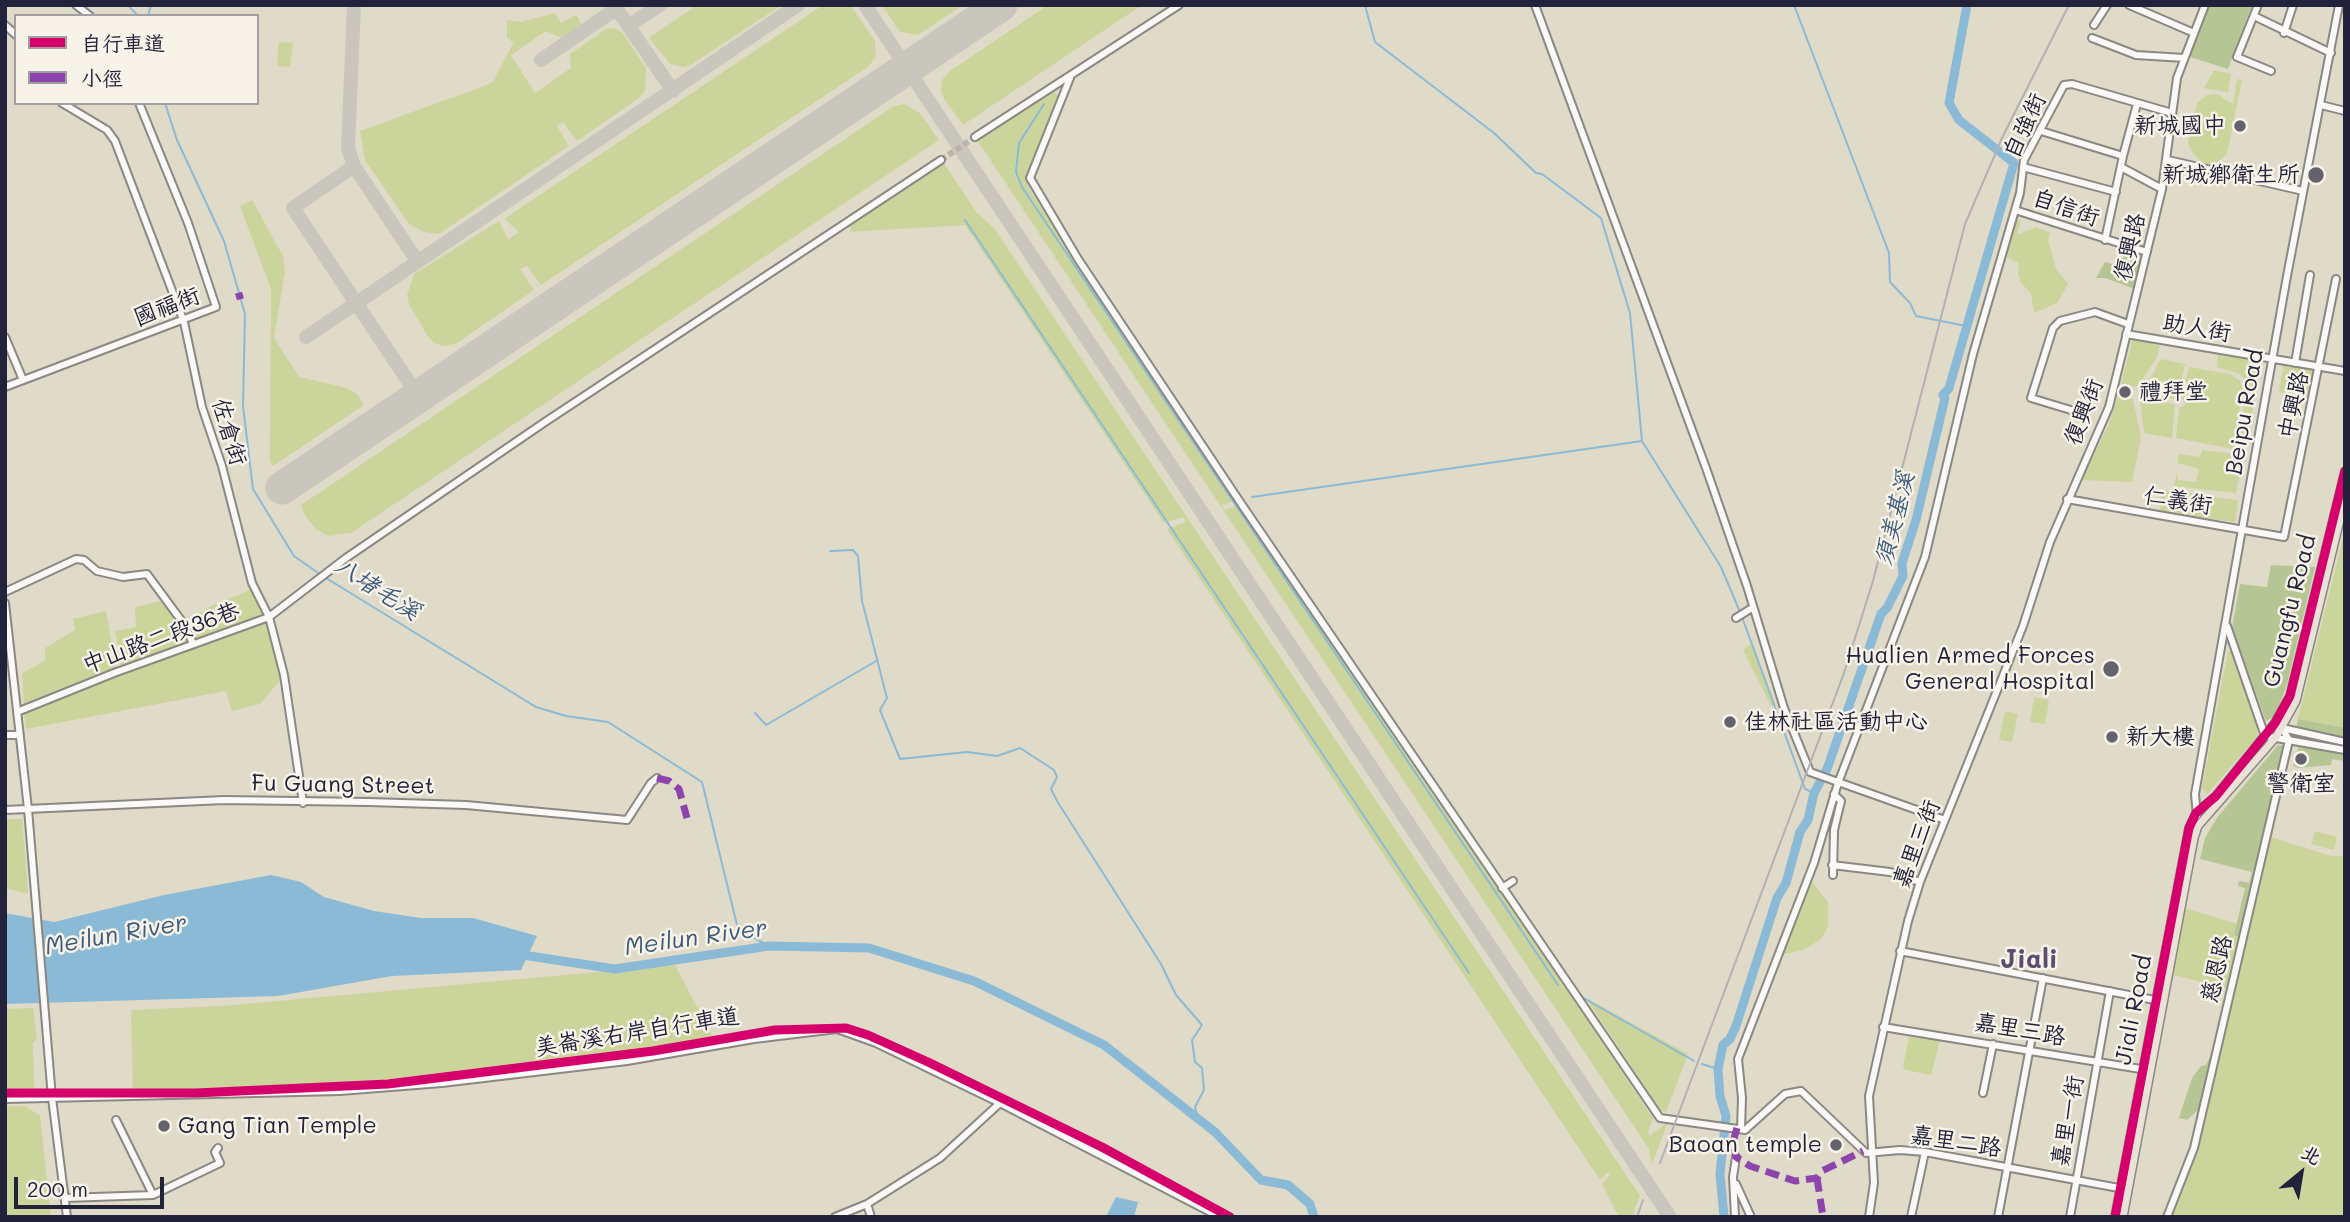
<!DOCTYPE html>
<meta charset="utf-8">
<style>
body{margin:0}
#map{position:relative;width:2350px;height:1222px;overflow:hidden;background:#e0dac8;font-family:Mali,"LXGW WenKai TC",sans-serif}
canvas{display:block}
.frame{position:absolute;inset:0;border:7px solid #22223b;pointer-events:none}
.legend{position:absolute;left:14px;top:14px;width:245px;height:91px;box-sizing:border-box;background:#f7f3e8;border:2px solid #a29fa3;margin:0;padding:9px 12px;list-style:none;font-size:21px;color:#22223b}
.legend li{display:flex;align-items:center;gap:14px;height:35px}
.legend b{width:35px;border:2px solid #a29fa3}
.north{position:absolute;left:2266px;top:1138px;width:70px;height:70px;-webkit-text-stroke:5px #f7f3e8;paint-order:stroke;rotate:30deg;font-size:19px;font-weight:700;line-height:28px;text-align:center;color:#22223b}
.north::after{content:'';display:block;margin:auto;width:24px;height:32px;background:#22223b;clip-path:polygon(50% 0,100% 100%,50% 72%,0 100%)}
.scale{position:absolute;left:14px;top:1177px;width:150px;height:32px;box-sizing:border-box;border:4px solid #22223b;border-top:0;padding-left:9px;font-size:21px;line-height:24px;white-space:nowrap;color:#22223b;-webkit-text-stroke:5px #f7f3e8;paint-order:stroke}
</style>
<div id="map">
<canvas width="2350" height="1222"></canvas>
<div class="frame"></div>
<ul class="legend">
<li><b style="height:9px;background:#d6006c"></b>自行車道</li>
<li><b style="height:9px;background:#8e44ad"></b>小徑</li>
</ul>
<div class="north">北</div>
<div class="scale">200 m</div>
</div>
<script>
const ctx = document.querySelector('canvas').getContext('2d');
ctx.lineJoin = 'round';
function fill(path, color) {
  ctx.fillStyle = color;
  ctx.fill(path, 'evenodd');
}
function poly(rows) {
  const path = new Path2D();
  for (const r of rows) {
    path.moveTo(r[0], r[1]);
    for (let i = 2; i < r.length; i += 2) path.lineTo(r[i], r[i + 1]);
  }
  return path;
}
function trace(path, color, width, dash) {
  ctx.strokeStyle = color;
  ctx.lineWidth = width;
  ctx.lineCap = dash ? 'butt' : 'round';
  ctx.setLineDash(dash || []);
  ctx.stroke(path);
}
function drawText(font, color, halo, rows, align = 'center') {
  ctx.font = font + ' Mali,"LXGW WenKai TC",sans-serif';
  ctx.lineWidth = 5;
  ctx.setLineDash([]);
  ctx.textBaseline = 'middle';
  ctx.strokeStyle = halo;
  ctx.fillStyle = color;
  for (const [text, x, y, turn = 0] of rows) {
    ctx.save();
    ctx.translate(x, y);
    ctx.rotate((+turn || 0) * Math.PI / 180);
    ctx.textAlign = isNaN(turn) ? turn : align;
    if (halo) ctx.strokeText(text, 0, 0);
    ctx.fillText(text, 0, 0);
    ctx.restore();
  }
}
fill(poly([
 [697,5,782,5,692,64,684,67,670,64,649,38],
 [823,5,851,6,875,41,876,56,869,66,541,285,527,266,520,269,534,290,457,343,445,346,434,343,427,335,409,304,407,295,414,274,499,221,508,240,519,232,504,219],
 [882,5,963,5,918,35,900,32],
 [1048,5,1142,5,963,125,945,100,941,91,942,80,950,71],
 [555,13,561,23,576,15,582,25,566,36,559,37,546,31,511,55,535,93,571,68,570,54,606,29,615,28,622,32,646,68,645,91,639,98,577,141,563,122,557,126,569,146,439,234,424,232,409,224,365,160,360,131,492,83,514,42,507,38,507,20,521,22],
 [279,42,293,43,290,67,277,66],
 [2214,70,2231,74,2228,92,2204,88],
 [2237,79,2242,80,2227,154,2217,163,2205,165,2194,155,2188,143,2197,103,2207,95,2217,94,2233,104],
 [1052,90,1058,95,1028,179,1028,187,1237,500,1222,505,1223,507,1225,510,1240,505,1653,1118,1648,1132,1650,1136,1668,1122,1652,1164,1649,1149,977,140],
 [904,104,920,113,939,140,351,533,328,536,315,528,306,517,301,505,894,106],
 [943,162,977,213,994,228,1640,1196,1632,1217,1620,1217,1614,1208,1602,1184,1610,1175,1608,1172,1600,1180,1167,529,1186,522,1183,517,1164,523,965,225,850,232,852,223],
 [252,200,283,256,285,272,274,338,299,377,347,388,358,395,364,405,273,466,270,461,271,289,240,206],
 [2015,220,2021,220,2017,235,2036,227,2050,233,2048,240,2056,269,2068,284,2057,303,2034,313,2031,293,2021,283,2018,274,2019,263,2004,256],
 [2133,337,2160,346,2157,357,2138,386,2134,387,2121,384],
 [2218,355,2262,361,2252,414,2243,413,2245,380,2240,374,2217,367],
 [2161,359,2185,364,2178,396,2175,399,2142,392],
 [2284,364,2310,368,2313,371,2308,397,2279,392],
 [2189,367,2230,374,2240,381,2243,388,2233,449,2176,438,2179,408,2186,405,2181,395],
 [2118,396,2133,399,2141,438,2132,482,2081,480,2108,426],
 [2144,396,2175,405,2172,438,2144,433,2140,400],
 [2245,425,2248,431,2236,493,2174,486,2177,472,2178,480,2196,482,2199,469,2177,463,2179,454,2200,457,2202,450,2235,454,2241,427],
 [2163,490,2192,493,2194,498,2205,502,2205,508,2209,507,2211,497,2238,500,2235,522,2159,511],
 [2345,530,2345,728,2298,719],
 [255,588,282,678,260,704,232,711,226,691,26,729,24,713,122,672,115,631,136,627,135,607,165,600,184,625,207,608],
 [106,611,116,668,24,706,22,673,45,661,45,648,75,630,73,619],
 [1752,643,1775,704,1771,706,1743,650],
 [2228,651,2232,651,2256,720,2258,736,2207,794,2202,788],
 [2034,697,2049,700,2045,724,2030,722],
 [2005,711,2018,714,2012,742,1999,740],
 [5,819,22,819,28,894,5,888],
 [2315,831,2337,837,2334,850,2311,844],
 [2268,836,2331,856,2345,856,2345,1217,2168,1217,2189,1153,2198,1154,2230,989,2169,974,2185,908,2237,924,2235,935],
 [1809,878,1828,902,1828,927,1821,939,1803,950,1780,955],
 [675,965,717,1045,442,1083,133,1097,131,1010,222,1006],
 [1586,998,1688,1054,1666,1112,1660,1110],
 [33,1008,37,1039,33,1043,34,1088,5,1088,5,1009],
 [1909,1037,1940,1040,1931,1075,1905,1070,1903,1066],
 [5,1106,26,1106,40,1116,51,1217,5,1217]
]), '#cbd59b');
fill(poly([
 [2208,5,2252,5,2228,69,2187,56],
 [2129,251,2142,254,2135,289,2105,278,2096,278,2105,262,2115,265],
 [2271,565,2315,567,2287,684,2275,716,2266,721,2232,628,2240,584,2267,587],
 [2298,719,2345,728,2345,738,2296,729],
 [2278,745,2293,746,2242,938,2234,935,2245,888,2238,886,2239,881,2249,883,2252,872,2200,859,2205,838,2216,819],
 [2299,745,2345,753,2345,761,2332,759,2331,765,2298,768,2293,766,2294,761,2303,763,2305,754,2297,752],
 [2211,1055,2214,1061,2202,1112,2197,1111,2187,1120,2179,1118,2192,1078,2201,1066,2206,1065]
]), '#b5c593');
fill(poly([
 [271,875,301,882,324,897,374,911,421,918,473,918,537,936,521,970,392,976,278,996,5,1004,5,913,54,922,164,895],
 [1116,1197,1138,1202,1134,1217,1106,1217]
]), '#8bbad6');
trace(poly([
 [128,5,138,16],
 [1365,5,1375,42,1494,133,1536,173,1542,174,1601,218,1630,313,1642,441,1721,567,1740,612],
 [1794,5,1889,253,1890,282,1910,303,1916,316,1966,326],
 [148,16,151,5],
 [165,103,177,140,224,241,245,314,243,406,253,489,294,556,321,575],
 [1044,104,1019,143,1016,172,1022,187,1558,985],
 [965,220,1469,973],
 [1252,497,1642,441],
 [830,551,853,550,858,556,862,601,887,698,880,710,900,759,967,752,997,756,1020,748,1054,770,1057,777,1051,789,1057,801,1161,964,1176,995,1202,1025,1192,1040,1195,1062,1202,1068,1204,1090,1195,1107,1198,1119],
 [326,578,536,707,566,716,608,722,702,782,738,929,769,946],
 [1742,617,1805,789,1814,793],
 [755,713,766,725,878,660],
 [1582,997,1694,1061],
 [1702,1064,1718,1069]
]), '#8bbad6', 2);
trace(poly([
 [516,954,615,969,769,946,869,948,974,981,1104,1045,1215,1132,1261,1180,1288,1185,1310,1204,1314,1217],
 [1724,1217,1720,1174,1726,1116,1720,1096,1718,1069,1723,1045,1730,1039,1736,1026,1777,898,1786,883,1800,832,1808,820,1814,793,1827,769,1881,614,1887,608,1903,576,1902,563,1916,520,1945,398,1943,395,1949,388,2014,163,1959,120,1949,103,1967,5]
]), '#8bbad6', 9);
trace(poly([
 [354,5,348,148,354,166,417,261],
 [614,5,673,91],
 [865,5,1670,1217],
 [628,26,660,5],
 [541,60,616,9],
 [354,166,293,208,418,396],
 [306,337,798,5]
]), '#c9c6bd', 14);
trace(poly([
 [282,488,1001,5]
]), '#c9c6bd', 33);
trace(poly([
 [941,160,975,137]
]), '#bab5ac', 6, [6, 3]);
const minor = poly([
 [76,5,90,16],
 [1535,5,1706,468,1747,586,1784,708,1810,772,1945,820],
 [2129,5,2194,33],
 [2258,5,2237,57,2271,71],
 [2254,16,2331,53],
 [5,25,16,35],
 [2094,25,2107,5],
 [2284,33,2293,5],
 [2092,38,2136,55,2184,58],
 [1070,78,1030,178,1078,259,1240,502,1660,1118,1745,1130,1785,1094,1801,1091,1866,1153,1900,1150,1925,1152,2124,1189],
 [62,103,107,130,115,141,184,322,202,407,222,466,252,583,269,617,284,675,303,803],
 [2321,105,2345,111],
 [2041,131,2123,156,2105,240],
 [975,137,1179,5],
 [2123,156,2137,104],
 [2168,160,2303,191],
 [2023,167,2116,192],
 [2121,167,2162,189],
 [2015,210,2147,252],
 [2126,334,2345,371],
 [5,337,23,380],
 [2295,363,2310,275],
 [5,387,216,307,188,223,139,103],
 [2084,414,2031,398,2053,328,2060,321,2095,312,2128,324],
 [2067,499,2284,537,2336,279],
 [5,592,76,559,84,560,97,571,123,577,147,574,186,627,193,644],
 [5,603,28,809,52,1098,67,1217],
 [1736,618,1752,608],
 [2227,626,2265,736,2345,750],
 [17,712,114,673,269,617,346,558,545,422,941,160],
 [2282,728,2345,742],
 [5,735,19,735],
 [5,810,224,800,369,802,466,805,627,820,651,783,657,778],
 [2197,816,2195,794,2287,276,2339,5],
 [1832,865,1890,872,1920,882],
 [1833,875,1834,830,1841,801,1834,794],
 [1502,888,1513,881],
 [1900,951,2160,1001],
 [1883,1027,2147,1070],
 [1983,1093,1993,1044],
 [5,1099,340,1091,442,1083,627,1061,754,1039,837,1029,876,1043,1000,1103,1220,1217],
 [116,1120,153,1195,220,1163,215,1152,218,1148],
 [1741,1129,1742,1098,1738,1059,1814,863,1838,783,1925,557,1973,354,2020,193,2024,160,2064,85,2072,84,2172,113],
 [1736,1184,1751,1217],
 [65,1198,153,1195],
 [867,1204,871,1217],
 [835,1217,867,1204,940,1158,1000,1103],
 [1735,1217,1733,1177,1736,1157],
 [1869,1217,1874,1183,1869,1096,1908,921,1920,882,2023,626,2050,542,2109,407,2162,189,2177,78,2205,5],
 [1911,1217,1925,1152],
 [1998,1217,2043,978],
 [2070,1217,2110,991],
 [2167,1217,2194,1148,2289,740,2282,728]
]);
const major = poly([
 [2115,1217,2189,828,2196,813,2216,796,2275,723,2290,696,2345,471],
 [2123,1217,2194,838,2198,826,2276,737,2296,701,2345,499]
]);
trace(minor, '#8a8882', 10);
trace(major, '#8a8882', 10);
trace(minor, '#faf9f7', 6);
trace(major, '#eae2d6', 7);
trace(poly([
 [1660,1163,1844,673,1873,581,1965,224,2003,136,2069,5],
 [1637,1217,1643,1200]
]), '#b2b1b2', 2);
trace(poly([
 [236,297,243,295],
 [657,778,669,781,679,789,687,818],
 [1737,1128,1733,1142,1736,1157,1750,1166,1795,1181,1817,1178,1822,1171,1863,1151],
 [1817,1178,1823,1217]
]), '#8e44ad', 7, [14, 7]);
trace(poly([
 [5,1093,196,1093,388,1084,653,1051,775,1030,846,1028,868,1035,928,1062,1102,1147,1230,1217],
 [2115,1217,2189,828,2196,813,2216,796,2275,723,2290,696,2345,471]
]), '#d6006c', 9);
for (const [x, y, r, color] of [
 [2240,126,7,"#64626c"],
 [2316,175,9,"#64626c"],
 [2125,392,7,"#64626c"],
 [2111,669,9,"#64626c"],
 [1730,722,7,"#64626c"],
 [2112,737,7,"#64626c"],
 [2301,759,7,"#64626c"],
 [164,1126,7,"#64626c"],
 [1836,1145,7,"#64626c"]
]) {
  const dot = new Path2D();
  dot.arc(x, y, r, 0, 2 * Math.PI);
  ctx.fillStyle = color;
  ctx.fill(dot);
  trace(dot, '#f7f3e8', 2.5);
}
drawText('23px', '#22223b', '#f7f3e8', [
 ["自強街",2025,126,-65],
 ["自信街",2066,208,19],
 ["復興路",2130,247,-77],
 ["國福街",167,307,-21],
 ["助人街",2197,328,10],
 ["中興路",2294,405,-78],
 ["復興街",2084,412,-69],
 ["Beipu Road",2245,412,-80],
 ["佐倉街",229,432,73],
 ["仁義街",2178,501,9],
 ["Guangfu Road",2290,611,-76],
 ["中山路二段36巷",161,638,-20],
 ["Fu Guang Street",343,785,1],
 ["嘉里三街",1917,844,-69],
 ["慈恩路",2217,969,-77],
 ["Jiali Road",2134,1010,-79],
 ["嘉里三路",2020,1030,10],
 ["美崙溪右岸自行車道",637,1032,-9],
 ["嘉里一街",2068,1121,-80],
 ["嘉里二路",1956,1142,9]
]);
drawText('23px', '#22223b', '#f7f3e8', [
 ["新城國中",2226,126],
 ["新城鄉衛生所",2300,175],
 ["禮拜堂",2139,392,"left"],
 ["Hualien Armed Forces",2095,656],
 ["General Hospital",2095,682],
 ["佳林社區活動中心",1744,722,"left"],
 ["新大樓",2126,737,"left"],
 ["警衛室",2301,784,"center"],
 ["Gang Tian Temple",178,1126,"left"],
 ["Baoan temple",1822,1145]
], 'right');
drawText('italic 24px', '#3d597b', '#f7f3e8', [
 ["須美基溪",1895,519,-76],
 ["八堵毛溪",377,589,32],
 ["Meilun River",116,935,-10],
 ["Meilun River",696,938,-8]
]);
drawText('bold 26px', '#5f4d71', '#f7f3e8', [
 ["Jiali",2029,960]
]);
</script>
